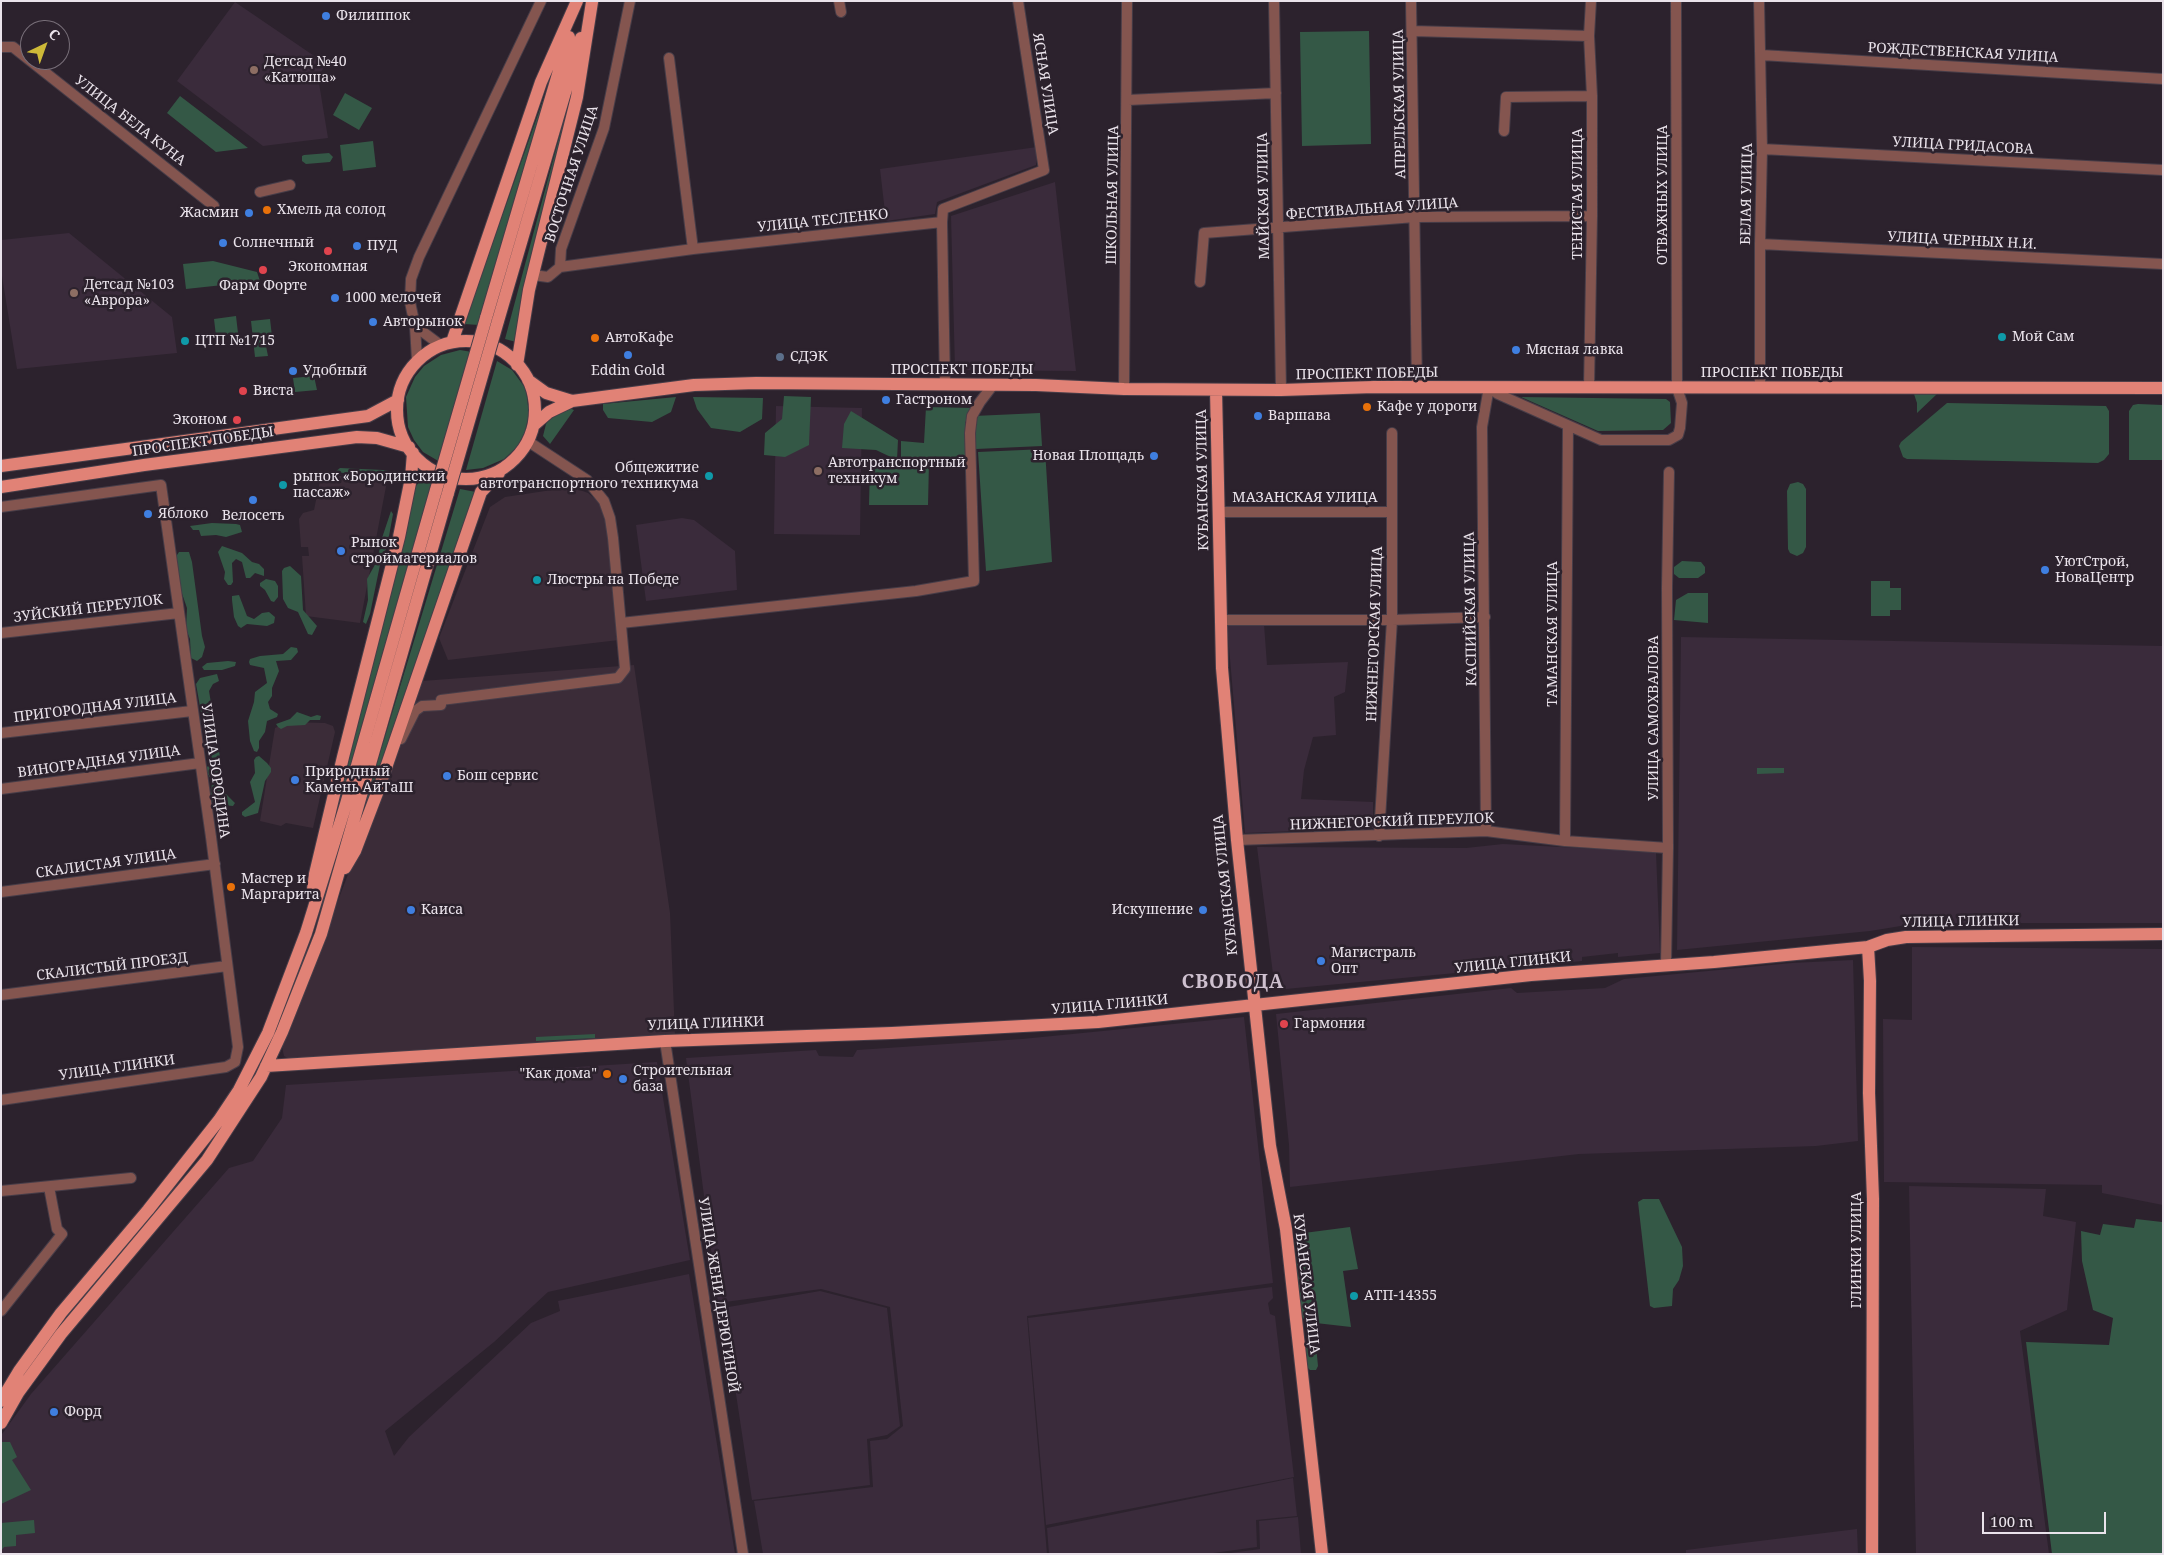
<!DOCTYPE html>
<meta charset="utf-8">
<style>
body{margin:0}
#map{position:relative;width:2164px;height:1555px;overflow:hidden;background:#2c222d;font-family:"Noto Serif",serif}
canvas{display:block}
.frame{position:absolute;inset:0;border:2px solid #eae3eb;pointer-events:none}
.north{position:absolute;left:20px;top:20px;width:50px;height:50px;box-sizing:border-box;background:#2c222d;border:1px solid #786f79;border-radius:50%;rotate:42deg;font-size:14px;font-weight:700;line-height:20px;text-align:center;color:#eae3eb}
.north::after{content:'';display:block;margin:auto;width:18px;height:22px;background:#cdb938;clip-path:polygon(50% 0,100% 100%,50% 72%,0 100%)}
.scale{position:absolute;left:1982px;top:1512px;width:124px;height:22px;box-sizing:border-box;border:2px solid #eae3eb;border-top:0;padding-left:6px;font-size:15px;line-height:18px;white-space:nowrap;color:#eae3eb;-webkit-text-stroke:4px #2c222d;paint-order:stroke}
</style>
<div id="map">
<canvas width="2164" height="1555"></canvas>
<div class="frame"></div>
<div class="north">С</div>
<div class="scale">100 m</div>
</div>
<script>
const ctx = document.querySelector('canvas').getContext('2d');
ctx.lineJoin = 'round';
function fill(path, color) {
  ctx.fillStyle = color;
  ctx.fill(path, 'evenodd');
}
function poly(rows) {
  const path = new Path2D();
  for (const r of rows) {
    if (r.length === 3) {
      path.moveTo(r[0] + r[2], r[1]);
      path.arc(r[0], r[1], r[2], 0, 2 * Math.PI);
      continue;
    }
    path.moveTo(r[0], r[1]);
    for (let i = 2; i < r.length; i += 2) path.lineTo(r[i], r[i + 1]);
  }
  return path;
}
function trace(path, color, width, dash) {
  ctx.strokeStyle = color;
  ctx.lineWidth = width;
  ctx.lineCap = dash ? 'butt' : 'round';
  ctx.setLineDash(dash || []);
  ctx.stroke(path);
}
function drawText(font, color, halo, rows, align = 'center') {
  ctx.font = font + ' "Noto Serif",serif';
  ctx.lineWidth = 5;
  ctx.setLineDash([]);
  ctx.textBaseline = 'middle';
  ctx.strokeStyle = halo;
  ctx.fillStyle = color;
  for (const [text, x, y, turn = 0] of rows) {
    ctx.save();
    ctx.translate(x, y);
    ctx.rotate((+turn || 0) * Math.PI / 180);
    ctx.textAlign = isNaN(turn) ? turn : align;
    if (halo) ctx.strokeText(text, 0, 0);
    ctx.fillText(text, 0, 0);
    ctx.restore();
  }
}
fill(poly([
 [321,476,388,476,360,623,306,616,302,556,309,556,308,547,301,547,299,519,303,513,314,510],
 [572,487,588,493,601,504,608,520,619,640,448,660,439,638,490,507,505,497],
 [634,665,670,913,675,1036,292,1060,284,1056,282,1047,422,681],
 [288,722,325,723,333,726,335,732,313,828,286,823,281,826,260,821,275,728]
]), '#3b2c38');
fill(poly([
 [235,2,326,64,318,77,328,138,263,146,177,81],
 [1037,147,1036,165,937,202,935,214,886,221,880,169],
 [1055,182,1076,371,955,370,951,216],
 [69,233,172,317,177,353,17,369,1,270,1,240],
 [776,406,862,408,860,535,774,534],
 [682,518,694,520,735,551,737,590,646,601,636,525],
 [1227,624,1264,624,1267,665,1348,662,1345,692,1334,697,1336,735,1313,737,1304,770,1301,799,1373,802,1373,828,1245,833],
 [1681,637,2163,646,2163,923,1919,923,1870,931,1677,950],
 [1503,844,1656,852,1660,953,1618,957,1618,953,1582,957,1582,961,1562,963,1275,990,1257,847,1466,848],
 [1912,947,2163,949,2163,1205,2102,1193,2102,1185,1884,1182,1883,1019,1912,1020],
 [1853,960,1858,1141,1816,1146,1579,1154,1290,1187,1289,1145,1276,1014,1511,988,1517,993,1605,988,1624,979,1792,963],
 [1244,1017,1273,1283,1027,1316,1047,1554,763,1554,754,1501,873,1487,870,1441,887,1439,903,1426,890,1307,821,1289,718,1303,686,1058,816,1050,819,1056,853,1057,857,1050,1022,1039],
 [657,1062,690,1260,548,1292,494,1342,385,1431,394,1456,409,1437,531,1323,560,1311,558,1301,689,1274,735,1554,1,1554,2,1434,31,1394,229,1168,253,1161,282,1118,286,1085],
 [1909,1186,2046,1189,2043,1216,2076,1222,2067,1310,2020,1331,2049,1554,1916,1554],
 [1272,1287,1273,1298,1268,1303,1270,1314,1275,1316,1294,1477,1046,1525,1028,1318],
 [820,1291,887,1308,900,1426,887,1435,867,1439,870,1485,752,1500,723,1308],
 [1293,1478,1297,1516,1256,1520,1257,1547,1206,1554,1049,1554,1047,1528],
 [1298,1517,1301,1554,1223,1554,1260,1549,1259,1521],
 [1857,1529,1858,1554,1686,1554,1686,1550]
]), '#3a2b3b');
fill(poly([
 [1369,31,1371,144,1302,146,1300,32],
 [551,83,479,325,464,324,548,86],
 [345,93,372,108,359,130,333,115],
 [180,96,248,148,216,152,167,113],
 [567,108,569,108,516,342,505,339],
 [373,141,376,167,343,171,340,145],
 [329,153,333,157,330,162,306,164,302,161,302,156,304,155],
 [213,261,257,272,260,281,186,289,183,264],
 [236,316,238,333,216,336,214,319],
 [270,319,273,345,266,346,268,356,255,357,251,321],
 [460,350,472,352,440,462,423,452,414,440,408,427,406,397,415,377,424,366,441,355],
 [497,361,512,370,526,389,529,414,525,432,517,447,504,459,483,468,466,470],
 [314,376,317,390,295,392,293,378],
 [1914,394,1937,394,1917,413,1917,403],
 [784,396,811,397,809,445,785,457,764,455,765,433,782,419],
 [676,397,671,412,652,422,608,418,603,410,603,404],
 [693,397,763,398,762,419,740,432,711,428,697,409],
 [1521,397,1666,399,1670,402,1671,423,1663,430,1598,431],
 [1947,403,2106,406,2109,411,2109,454,2104,460,2098,463,1907,459,1903,457,1899,446,1901,442],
 [2138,404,2163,405,2163,460,2129,460,2129,411,2133,405],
 [567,407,574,410,550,444,543,436,546,424,551,417],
 [926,407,972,408,965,423,966,462,929,462,928,505,869,505,870,464,901,463,901,441,924,443],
 [851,411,898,440,897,460,876,450,842,448,844,424],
 [1040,413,1042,446,976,449,974,416],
 [1045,449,1052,562,986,571,978,452],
 [340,468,383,470,395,472,397,475,370,476,335,472],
 [421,480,433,483,344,793,341,793,411,492],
 [1798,482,1803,484,1806,489,1806,547,1803,553,1797,556,1790,553,1788,549,1787,491,1790,484],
 [460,489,476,492,369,800,366,799],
 [391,511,393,514,387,547,381,560,370,614,366,624,363,622,368,600,367,579,377,561,382,538],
 [212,523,236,524,240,525,242,532,226,537,216,535,201,536,199,530,193,530,190,526],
 [222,546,242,553,252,562,259,564,264,569,264,576,255,573,250,578,246,578,242,562,236,559,232,563,233,582,231,585,228,585,224,579,225,572,218,552],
 [179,552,189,552,192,562,202,636,205,647,202,657,197,661,191,658,190,639,186,629,187,608,179,585,175,558],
 [1682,561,1701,562,1705,567,1705,573,1698,578,1679,578,1674,574,1674,567],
 [290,566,301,576,303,610,317,626,312,635,308,634,298,612,288,608,283,599,282,571,284,568],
 [266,579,275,581,278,586,278,597,274,602,271,601,265,590,260,586,260,583],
 [1871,581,1890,581,1890,588,1901,588,1901,610,1890,610,1890,616,1871,616],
 [1688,593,1708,593,1708,623,1674,620,1676,600],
 [239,595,247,616,254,619,262,613,269,612,275,617,274,623,267,626,247,624,241,628,238,626,234,617,232,600,232,596],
 [291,647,297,648,298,652,291,660,276,661,279,671,272,688,272,696,268,702,270,709,278,714,277,717,267,721,265,732,259,741,259,748,257,752,254,751,250,741,248,721,254,702,255,692,267,683,264,668,250,665,249,662,250,659,260,656,283,654],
 [228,661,236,662,235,666,222,670,204,670,202,667,207,663],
 [217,674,219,681,213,684,209,691,220,757,219,776,225,793,235,803,233,806,222,805,215,807,211,798,212,781,205,769,208,766,211,755,206,747,208,738,204,729,196,684,200,678],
 [297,712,311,717,317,715,321,716,320,720,310,720,305,725,287,726,281,729,278,727,276,724,290,719],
 [259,756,267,763,271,768,271,772,265,781,258,813,245,817,242,815,242,812,255,802,250,782,255,773,254,760,256,757],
 [1757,768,1784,768,1784,773,1757,774],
 [595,1034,595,1038,536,1041,536,1037],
 [1643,1199,1659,1199,1682,1247,1683,1266,1679,1280,1673,1289,1672,1306,1654,1308,1650,1306,1638,1202],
 [2136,1219,2162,1222,2163,1220,2163,1554,2052,1554,2026,1342,2109,1345,2113,1318,2093,1310,2082,1261,2081,1231,2100,1235,2103,1224,2134,1228],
 [1350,1227,1358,1269,1343,1271,1351,1327,1307,1322,1302,1317,1294,1242,1304,1233],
 [1313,1343,1316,1345,1318,1366,1316,1370,1310,1370,1307,1367,1305,1349],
 [1,1442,10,1442,17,1457,12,1460,31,1490,1,1504],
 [34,1520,35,1533,16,1535,16,1546,4,1547,1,1551,1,1523]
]), '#345846');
const minor = poly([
 [839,1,841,12],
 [1274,1,1281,390],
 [1411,1,1417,387],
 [1759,1,1762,149,1760,244,1760,388],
 [1413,31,1589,36],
 [1,47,13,47,214,206],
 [1761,55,2163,79],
 [669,58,693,249],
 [1128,100,1276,93],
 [1504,131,1506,97,1592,96],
 [1762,149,2163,170],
 [260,192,290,185],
 [942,222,945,384],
 [1760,244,2163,264],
 [560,267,561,249,604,128,630,1],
 [533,275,548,277,560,267,693,249,942,222,943,209,1044,170,1018,1],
 [1200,282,1204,233,1415,217,1592,216],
 [415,326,439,344],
 [417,360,415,326,410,302,411,279,419,257,541,1],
 [1589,388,1592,216,1592,96,1589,36,1591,1],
 [1124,389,1127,1],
 [1,507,161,485,211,837,238,1047,235,1062,226,1067,1,1100],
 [1218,512,1392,512],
 [1220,620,1392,620,1485,617],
 [621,623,916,591,974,581,970,433,972,416,980,402,993,385],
 [1,633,179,613],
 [1,733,192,711],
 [401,739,415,711,422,706,441,705,441,700,618,678,625,669,613,538,610,518,604,501,587,480,529,442],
 [1,789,200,763],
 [1486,831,1482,427,1489,387,1498,394,1601,440,1669,440,1678,435,1680,428,1682,403,1677,388,1676,1],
 [1379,836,1392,620,1392,433],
 [1237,840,1486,831,1565,841,1668,848],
 [1565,841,1568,426],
 [1,892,215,864],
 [1666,964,1668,848,1667,588,1669,472],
 [1,995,227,966],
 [665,1041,743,1554],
 [1,1191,131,1178],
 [1,1311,62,1234,57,1229,49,1187]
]);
const major = poly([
 [486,318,569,37],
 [498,321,581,38],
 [466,410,69],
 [452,342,541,82,577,1],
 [517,365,529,290,577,97,592,2],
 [528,380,546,393,572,401],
 [1216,390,1222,668,1237,840,1270,1146,1286,1229,1322,1554],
 [534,425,549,412,572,401,694,385,756,383,1036,385,1124,389,1281,390,1374,387,2163,388],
 [1,466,368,416,398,400],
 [1,487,144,465,357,437,377,438,409,447],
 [345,868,355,851,379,788,481,492,499,473],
 [313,889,315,874,343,757,399,537,411,478,413,453],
 [1868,947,1870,981,1869,1093,1873,1199,1872,1554],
 [266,1066,665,1041,892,1033,1098,1022,1531,975,1714,962,1868,947,1887,940,1906,937,2163,934],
 [1,1401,19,1371,61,1313,148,1210,219,1120,239,1090,268,1033,306,933,346,804,436,490],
 [1,1423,18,1393,61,1334,207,1160,261,1077,282,1032,321,934,448,493]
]);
trace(minor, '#473d48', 12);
trace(major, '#473d48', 14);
trace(minor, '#84554f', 10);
trace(major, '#e18276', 12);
const majorBridge = poly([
 [436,490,486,318],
 [448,493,498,321]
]);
trace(majorBridge, '#473d48', 14, []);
trace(majorBridge, '#e18276', 12);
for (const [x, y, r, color] of [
 [326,16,5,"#3f7fe0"],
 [254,70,5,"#8d6e63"],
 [267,210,5,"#e8710a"],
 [249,213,5,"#3f7fe0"],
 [223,243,5,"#3f7fe0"],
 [357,246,5,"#3f7fe0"],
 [328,251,5,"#e0444e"],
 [263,270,5,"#e0444e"],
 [74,293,5,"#8d6e63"],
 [335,298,5,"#3f7fe0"],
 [373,322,5,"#3f7fe0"],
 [2002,337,5,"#0f9aa8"],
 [595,338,5,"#e8710a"],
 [185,341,5,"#0f9aa8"],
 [1516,350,5,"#3f7fe0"],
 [628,355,5,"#3f7fe0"],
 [780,357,5,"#5c6f8a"],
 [293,371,5,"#3f7fe0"],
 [243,391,5,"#e0444e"],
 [886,400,5,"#3f7fe0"],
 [1367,407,5,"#e8710a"],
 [1258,416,5,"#3f7fe0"],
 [237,420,5,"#e0444e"],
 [1154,456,5,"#3f7fe0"],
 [818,471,5,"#8d6e63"],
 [709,476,5,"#0f9aa8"],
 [283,485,5,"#0f9aa8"],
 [253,500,5,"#3f7fe0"],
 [148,514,5,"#3f7fe0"],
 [341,551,5,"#3f7fe0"],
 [2045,570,5,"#3f7fe0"],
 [537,580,5,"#0f9aa8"],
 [447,776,5,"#3f7fe0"],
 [295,780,5,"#3f7fe0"],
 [231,887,5,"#e8710a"],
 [411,910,5,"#3f7fe0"],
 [1203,910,5,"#3f7fe0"],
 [1321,961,5,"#3f7fe0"],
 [1284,1024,5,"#e0444e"],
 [607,1074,5,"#e8710a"],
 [623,1079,5,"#3f7fe0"],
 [1354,1296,5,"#0f9aa8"],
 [54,1412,5,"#3f7fe0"]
]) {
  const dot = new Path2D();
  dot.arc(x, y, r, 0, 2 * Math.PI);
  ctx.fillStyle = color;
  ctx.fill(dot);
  trace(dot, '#2c222d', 2);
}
drawText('14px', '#eae3eb', '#2c222d', [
 ["Филиппок",336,16],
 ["Детсад №40",264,62],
 ["«Катюша»",264,78],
 ["Хмель да солод",277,210],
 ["Жасмин",239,213,"right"],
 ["Солнечный",233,243],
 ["ПУД",367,246],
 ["Экономная",328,267,"center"],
 ["Детсад №103",84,285],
 ["«Аврора»",84,301],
 ["Фарм Форте",263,286,"center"],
 ["1000 мелочей",345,298],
 ["Авторынок",383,322],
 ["Мой Сам",2012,337],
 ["АвтоКафе",605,338],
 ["ЦТП №1715",195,341],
 ["Мясная лавка",1526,350],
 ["СДЭК",790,357],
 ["Удобный",303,371],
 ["Eddin Gold",628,371,"center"],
 ["Виста",253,391],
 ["Гастроном",896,400],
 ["Кафе у дороги",1377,407],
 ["Варшава",1268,416],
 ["Эконом",227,420,"right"],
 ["Новая Площадь",1144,456,"right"],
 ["Автотранспортный",828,463],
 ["техникум",828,479],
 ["Общежитие",699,468,"right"],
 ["автотранспортного техникума",699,484,"right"],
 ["рынок «Бородинский",293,477],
 ["пассаж»",293,493],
 ["Яблоко",158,514],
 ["Велосеть",253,516,"center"],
 ["Рынок",351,543],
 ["стройматериалов",351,559],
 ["УютСтрой,",2055,562],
 ["НоваЦентр",2055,578],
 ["Люстры на Победе",547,580],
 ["Природный",305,772],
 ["Камень АйТаШ",305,788],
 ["Бош сервис",457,776],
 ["Мастер и",241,879],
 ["Маргарита",241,895],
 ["Каиса",421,910],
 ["Искушение",1193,910,"right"],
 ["Магистраль",1331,953],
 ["Опт",1331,969],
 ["Гармония",1294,1024],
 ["Строительная",633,1071],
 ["база",633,1087],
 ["\"Как дома\"",597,1074,"right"],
 ["АТП-14355",1364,1296],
 ["Форд",64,1412]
], 'left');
drawText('14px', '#eae3eb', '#2c222d', [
 ["РОЖДЕСТВЕНСКАЯ УЛИЦА",1963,53,3],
 ["ЯСНАЯ УЛИЦА",1045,84,81],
 ["АПРЕЛЬСКАЯ УЛИЦА",1400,104,-91],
 ["УЛИЦА БЕЛА КУНА",130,121,38],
 ["УЛИЦА ГРИДАСОВА",1963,146,3],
 ["ВОСТОЧНАЯ УЛИЦА",572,174,-72],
 ["ТЕНИСТАЯ УЛИЦА",1578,194,-90],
 ["БЕЛАЯ УЛИЦА",1747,194,-89],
 ["ШКОЛЬНАЯ УЛИЦА",1113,195,-89],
 ["ОТВАЖНЫХ УЛИЦА",1663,195,-90],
 ["МАЙСКАЯ УЛИЦА",1264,196,-91],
 ["ФЕСТИВАЛЬНАЯ УЛИЦА",1372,209,-4],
 ["УЛИЦА ТЕСЛЕНКО",823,221,-6],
 ["УЛИЦА ЧЕРНЫХ Н.И.",1962,241,3],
 ["ПРОСПЕКТ ПОБЕДЫ",962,370],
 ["ПРОСПЕКТ ПОБЕДЫ",1772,373],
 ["ПРОСПЕКТ ПОБЕДЫ",1367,374,-1],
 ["ПРОСПЕКТ ПОБЕДЫ",203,442,-8],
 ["КУБАНСКАЯ УЛИЦА",1203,480,-91],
 ["МАЗАНСКАЯ УЛИЦА",1305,498],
 ["ЗУЙСКИЙ ПЕРЕУЛОК",88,609,-7],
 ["КАСПИЙСКАЯ УЛИЦА",1471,609,-91],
 ["НИЖНЕГОРСКАЯ УЛИЦА",1375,634,-88],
 ["ТАМАНСКАЯ УЛИЦА",1553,634,-90],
 ["ПРИГОРОДНАЯ УЛИЦА",95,708,-7],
 ["УЛИЦА САМОХВАЛОВА",1654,718,-90],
 ["ВИНОГРАДНАЯ УЛИЦА",99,762,-8],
 ["УЛИЦА БОРОДИНА",215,771,82],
 ["НИЖНЕГОРСКИЙ ПЕРЕУЛОК",1392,822,-2],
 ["СКАЛИСТАЯ УЛИЦА",106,864,-8],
 ["КУБАНСКАЯ УЛИЦА",1226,885,-96],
 ["УЛИЦА ГЛИНКИ",1961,922,-1],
 ["УЛИЦА ГЛИНКИ",1513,963,-6],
 ["СКАЛИСТЫЙ ПРОЕЗД",112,967,-7],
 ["УЛИЦА ГЛИНКИ",1110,1005,-5],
 ["УЛИЦА ГЛИНКИ",706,1024,-2],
 ["УЛИЦА ГЛИНКИ",117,1068,-8],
 ["ГЛИНКИ УЛИЦА",1857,1250,-90],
 ["КУБАНСКАЯ УЛИЦА",1306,1284,83],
 ["УЛИЦА ЖЕНИ ДЕРЮГИНОЙ",718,1295,81]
]);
ctx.letterSpacing = '1px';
drawText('bold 19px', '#cec0cf', '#2c222d', [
 ["СВОБОДА",1233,983]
]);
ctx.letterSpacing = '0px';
</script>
